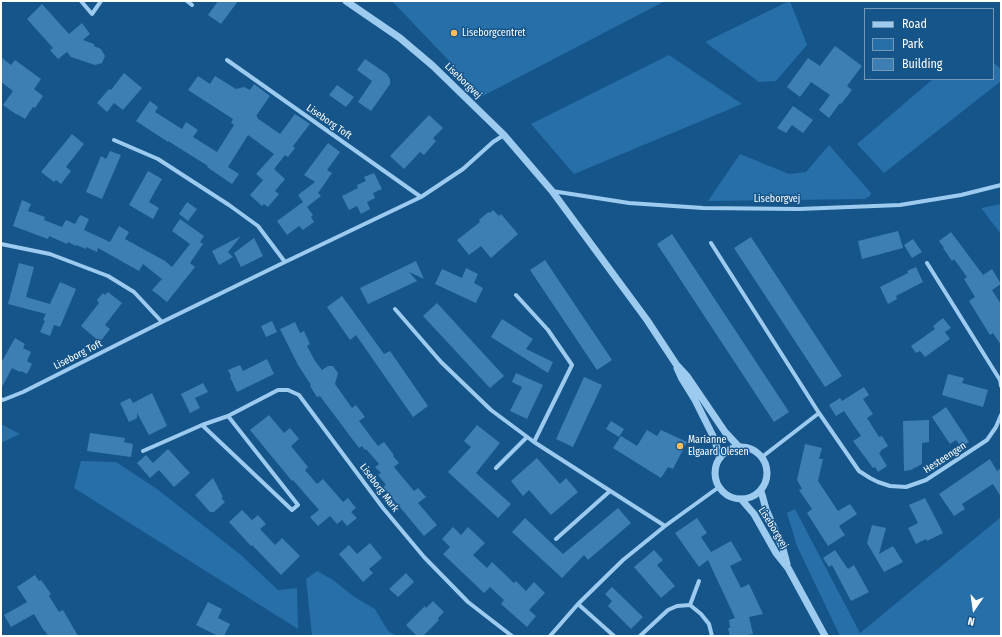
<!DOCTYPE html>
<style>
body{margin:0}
#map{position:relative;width:1002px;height:637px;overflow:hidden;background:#15558a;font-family:"Fira Sans Condensed",sans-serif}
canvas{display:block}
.frame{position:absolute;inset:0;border:2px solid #fff;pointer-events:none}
.legend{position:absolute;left:864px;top:8px;width:130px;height:72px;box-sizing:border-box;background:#15558a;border:1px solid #7399b9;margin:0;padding:5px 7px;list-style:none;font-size:12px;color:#fff}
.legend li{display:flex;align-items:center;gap:8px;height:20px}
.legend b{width:20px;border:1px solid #7399b9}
.north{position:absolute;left:954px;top:589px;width:40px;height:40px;-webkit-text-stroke:3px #15558a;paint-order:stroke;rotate:193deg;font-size:11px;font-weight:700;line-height:16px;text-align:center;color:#fff}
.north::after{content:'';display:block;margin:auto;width:14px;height:18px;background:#fff;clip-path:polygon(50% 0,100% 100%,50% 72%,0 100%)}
</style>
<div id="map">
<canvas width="1002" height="637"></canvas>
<div class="frame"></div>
<ul class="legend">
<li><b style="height:5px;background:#9dcbef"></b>Road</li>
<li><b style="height:11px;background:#276fa9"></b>Park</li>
<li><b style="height:11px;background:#3d7fb3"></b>Building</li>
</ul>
<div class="north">N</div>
</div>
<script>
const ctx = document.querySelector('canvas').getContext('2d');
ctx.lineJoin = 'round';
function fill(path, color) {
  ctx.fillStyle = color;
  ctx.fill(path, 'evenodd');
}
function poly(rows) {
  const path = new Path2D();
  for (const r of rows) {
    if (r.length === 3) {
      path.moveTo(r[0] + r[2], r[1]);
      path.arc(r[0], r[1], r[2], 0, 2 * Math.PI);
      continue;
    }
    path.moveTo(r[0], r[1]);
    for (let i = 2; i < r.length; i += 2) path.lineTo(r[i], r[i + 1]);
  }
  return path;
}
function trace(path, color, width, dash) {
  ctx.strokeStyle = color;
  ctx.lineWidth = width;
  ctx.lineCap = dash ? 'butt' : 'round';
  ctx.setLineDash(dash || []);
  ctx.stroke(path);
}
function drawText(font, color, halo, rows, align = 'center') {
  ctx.font = font + ' "Fira Sans Condensed",sans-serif';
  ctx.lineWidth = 3;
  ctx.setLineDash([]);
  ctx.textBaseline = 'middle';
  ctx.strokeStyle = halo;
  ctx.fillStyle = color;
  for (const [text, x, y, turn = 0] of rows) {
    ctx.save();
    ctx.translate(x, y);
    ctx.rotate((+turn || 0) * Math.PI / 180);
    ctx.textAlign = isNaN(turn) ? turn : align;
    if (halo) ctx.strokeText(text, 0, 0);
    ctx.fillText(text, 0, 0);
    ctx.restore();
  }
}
fill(poly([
 [392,1,665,1,479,98,452,64],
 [789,1,790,1,807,45,776,81,759,82,705,42],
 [669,55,742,104,574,174,531,124],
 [993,62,1001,69,1001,81,884,173,857,144,933,79,993,79],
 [829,145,871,193,870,196,865,199,708,201,740,154,789,174,806,172],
 [1001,204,1001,234,981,208],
 [1,424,20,434,1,443],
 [81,461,116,462,157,489,241,555,278,590,297,588,298,629,74,488],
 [795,509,860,633,1001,517,1001,636,840,636,797,546,787,513],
 [317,571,333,580,353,596,375,609,388,631,397,636,312,636,306,579]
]), '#276fa9');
fill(poly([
 [218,1,238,1,221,24,208,15],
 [42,4,69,34,82,23,90,34,83,40,94,44,94,46,101,49,105,56,102,63,95,65,71,57,67,52,58,59,50,50,53,48,27,19],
 [835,46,862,66,847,86,852,90,841,104,840,103,829,118,819,110,830,95,811,82,800,97,787,87,808,58,820,66],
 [1,57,11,65,15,60,41,79,34,89,43,96,35,108,33,107,25,119,17,114,17,115,3,105,13,91,1,82],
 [365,59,387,74,390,79,390,84,379,100,371,111,358,102,372,81,357,70],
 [124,73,142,88,123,110,114,103,107,112,97,103,109,89,111,90],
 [198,76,210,84,215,76,236,89,244,87,250,90,254,84,270,96,256,116,258,117,257,118,280,134,295,114,310,124,293,146,295,148,288,157,285,155,274,169,285,179,275,191,279,194,268,207,264,204,262,206,250,195,263,180,256,174,274,154,248,135,228,167,239,174,232,184,207,167,208,166,168,141,168,142,136,121,150,101,158,107,155,112,182,129,186,122,198,130,193,137,217,152,234,125,231,123,233,119,188,90],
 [337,85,354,97,346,107,329,95],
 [793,106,813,120,803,133,792,125,786,133,777,128],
 [429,115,443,128,433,138,436,141,424,155,420,152,404,169,390,156],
 [72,134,84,144,66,167,71,171,61,184,56,180,54,182,41,172],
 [328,143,340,152,327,170,332,173,318,193,321,196,307,207,313,215,311,217,314,222,303,230,299,226,287,235,277,221,303,202,298,195,315,182,304,175],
 [110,151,121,155,102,199,86,192,101,156,106,159],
 [148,171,162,179,149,202,159,208,153,219,129,205],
 [374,173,382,189,373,193,375,198,367,202,370,209,361,214,357,206,349,210,342,196,358,188,357,185,366,181,364,177],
 [22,200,31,204,28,211,45,217,44,220,62,227,66,220,75,224,80,215,89,219,84,230,110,242,119,226,129,232,125,239,165,261,172,267,190,244,172,231,180,219,204,236,200,242,203,244,190,263,195,267,167,302,152,290,162,279,143,264,139,271,98,248,97,252,86,247,86,249,76,245,76,246,68,242,67,244,49,236,48,239,13,226],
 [187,202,197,209,188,221,179,214],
 [493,210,499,216,501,214,518,234,491,258,481,246,469,255,457,240,480,222,479,220,486,214,489,212,490,213],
 [898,231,903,248,862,259,858,241],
 [951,232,983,275,992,269,1001,284,992,290,1001,304,1001,345,993,333,990,335,969,301,975,297,964,279,967,277,954,259,952,261,943,248,944,248,939,241],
 [672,234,789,412,774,422,657,244],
 [241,236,228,252,233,257,219,265,212,251],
 [751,237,842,376,825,387,734,248],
 [254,238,263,256,241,267,234,253],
 [913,239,922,252,912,258,904,245],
 [545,260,612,360,597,370,530,270],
 [416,261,424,279,409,272,417,281,368,304,360,288],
 [19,263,34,267,26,297,50,304,60,282,76,289,60,327,54,325,50,336,40,332,45,321,43,320,46,314,8,304],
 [916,267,923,282,896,296,897,299,888,304,880,287,908,273,907,271],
 [466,268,478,274,474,283,483,288,476,303,435,284,442,269,462,278],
 [108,292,122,303,105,325,110,329,100,342,81,326,99,303,97,300,103,293,105,295],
 [342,296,384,354,390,351,428,406,413,417,356,335,350,340,327,307],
 [437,303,504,376,490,388,423,316],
 [943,318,951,328,945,332,950,339,925,357,920,351,916,353,911,346,935,329,933,326],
 [502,319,533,339,526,349,553,362,548,373,491,337],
 [272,321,277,332,266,337,261,326],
 [295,322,300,333,304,331,310,344,307,346,315,361,322,370,328,366,333,366,338,373,335,384,352,408,356,405,365,417,359,421,378,446,384,442,394,455,393,456,399,463,394,467,414,491,418,488,426,497,418,503,437,525,424,536,383,487,386,485,378,475,381,473,375,467,379,464,366,449,365,450,362,446,359,448,320,396,317,397,310,386,311,385,298,365,280,329],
 [15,338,25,344,23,348,31,352,27,361,32,364,27,374,21,371,20,372,12,368,1,389,1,363],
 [267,359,274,374,237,392,230,377,231,376,228,370,240,365,243,371],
 [516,373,543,385,527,419,510,411,522,387,512,382],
 [948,374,964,378,962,383,988,390,983,407,942,395],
 [584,377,602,385,573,447,556,439],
 [203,383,208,392,195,398,200,408,190,413,181,394],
 [864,387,869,395,863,399,873,414,867,418,879,437,882,436,888,446,880,451,881,452,879,453,887,466,878,472,875,467,873,468,853,441,861,436,844,411,836,416,829,405,840,398,842,401],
 [152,393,167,426,149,435,137,413,137,418,129,422,120,403,130,398,133,403],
 [946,407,969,442,961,447,956,440,950,444,932,417],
 [269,415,284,433,290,428,299,439,291,446,308,467,305,470,317,484,323,479,343,502,348,498,356,508,351,512,357,518,347,526,342,520,337,524,330,516,318,526,310,517,319,510,293,480,292,481,250,430],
 [929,420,929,442,922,443,922,464,911,470,904,471,903,421],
 [611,421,624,429,619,437,606,429],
 [477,425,500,443,476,473,511,504,498,518,448,472,471,447,464,441],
 [647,430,657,436,661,430,687,442,673,469,668,467,661,478,613,448,621,436,637,446],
 [90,433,125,438,124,442,133,444,131,457,87,451],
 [805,444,822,448,819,459,823,459,818,481,838,511,850,504,857,514,839,526,845,535,828,546,807,513,812,509,799,490,802,489,797,480],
 [168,449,190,473,174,487,159,470,150,478,137,463,146,455,153,463],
 [537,458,560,484,566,478,578,492,551,515,529,490,523,496,511,481],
 [990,459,997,471,1001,468,1001,497,993,484,962,504,965,509,954,516,939,494],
 [213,478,223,497,221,498,225,502,214,512,210,512,195,495],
 [925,498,943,533,927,541,926,539,916,544,908,528,918,523,909,505],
 [618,508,631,523,588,560,584,555,562,578,512,532,525,518,563,554],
 [242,510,252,520,258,515,266,524,260,529,275,545,282,538,300,556,281,575,252,545,251,546,229,522],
 [697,518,707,533,701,537,711,552,731,541,742,560,730,566,741,588,749,584,763,614,749,617,753,634,748,635,748,636,730,636,728,628,730,628,729,620,735,618,708,560,699,567,675,533],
 [872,525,886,528,879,554,893,546,903,562,884,572,867,543],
 [453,527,461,535,468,527,485,543,473,555,487,568,492,562,514,583,516,581,526,591,534,582,545,593,529,610,536,616,527,627,501,604,504,600,490,587,484,593,443,554,450,547,442,539],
 [370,543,382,558,369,569,373,573,363,582,339,554,349,545,357,554],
 [654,550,663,560,657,565,675,586,661,598,634,567],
 [835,550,848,569,854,565,869,592,851,601,832,565,829,567,823,558],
 [406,573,414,582,398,597,389,589],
 [35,575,39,581,41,580,51,594,49,596,59,612,63,610,78,636,48,636,45,631,44,631,34,614,11,627,4,615,27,602,17,587],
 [612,587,643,617,631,629,608,606,612,601,605,594],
 [433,601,444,612,438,618,439,620,423,636,417,636,406,625,425,606,426,608],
 [208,602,222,609,218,618,230,624,224,636,218,636,196,625]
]), '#3d7fb3');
trace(poly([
 [81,1,92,14,101,1],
 [187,1,192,5],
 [227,60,421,197,463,169,493,142,504,135],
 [114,140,158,159,229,205,258,226,285,262,421,197],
 [552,191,629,203,703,208,799,209,900,205,961,195,1001,185],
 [711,243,819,413,859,471,870,478,878,482,890,486,906,487,926,480,987,440,996,427,1001,415],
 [1,244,50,254,108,276,134,292,162,322],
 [927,263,1000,380,1001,386],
 [516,295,548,330,572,365,534,442],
 [395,309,441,362,491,410,534,442,665,526],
 [1,399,3,400,23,392,162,322,285,262],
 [202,425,292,510,298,505,228,416],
 [143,451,202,425,228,416,278,390,288,390,299,395,383,508,424,557,468,602,512,636],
 [762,457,819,413],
 [496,468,527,437],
 [556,539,610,491],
 [578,604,614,636],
 [690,605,699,581],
 [550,636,578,604,623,560,665,526,719,487],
 [640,636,668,610,677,606,690,605,701,614,709,624,712,636]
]), '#9dcbef', 4);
trace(poly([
 [346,1,400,38,433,66,504,135,552,191,647,320,676,364,687,376,725,432,739,447],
 [677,368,682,379,695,400,714,438,720,458],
 [741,473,26],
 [761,491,766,509,783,549,787,564],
 [741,499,754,514,776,553,788,568,825,636]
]), '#9dcbef', 7);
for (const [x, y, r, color] of [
 [454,33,4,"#ffbe5b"],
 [680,446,4,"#ffbe5b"]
]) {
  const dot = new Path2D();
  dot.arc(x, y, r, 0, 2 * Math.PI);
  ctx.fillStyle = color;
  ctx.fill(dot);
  trace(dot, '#15558a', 1.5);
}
drawText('10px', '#fff', '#15558a', [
 ["Liseborgcentret",462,33],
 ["Marianne",688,440],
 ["Elgaard Olesen",688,452]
], 'left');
drawText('10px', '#fff', '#15558a', [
 ["Liseborgvej",463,81,44],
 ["Liseborg Toft",329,122,35],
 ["Liseborgvej",777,199],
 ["Liseborg Toft",78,355,-27],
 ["Hesteengen",945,458,-33],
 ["Liseborg Mark",379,488,53],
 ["Liseborgvej",773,528,58]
]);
</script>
